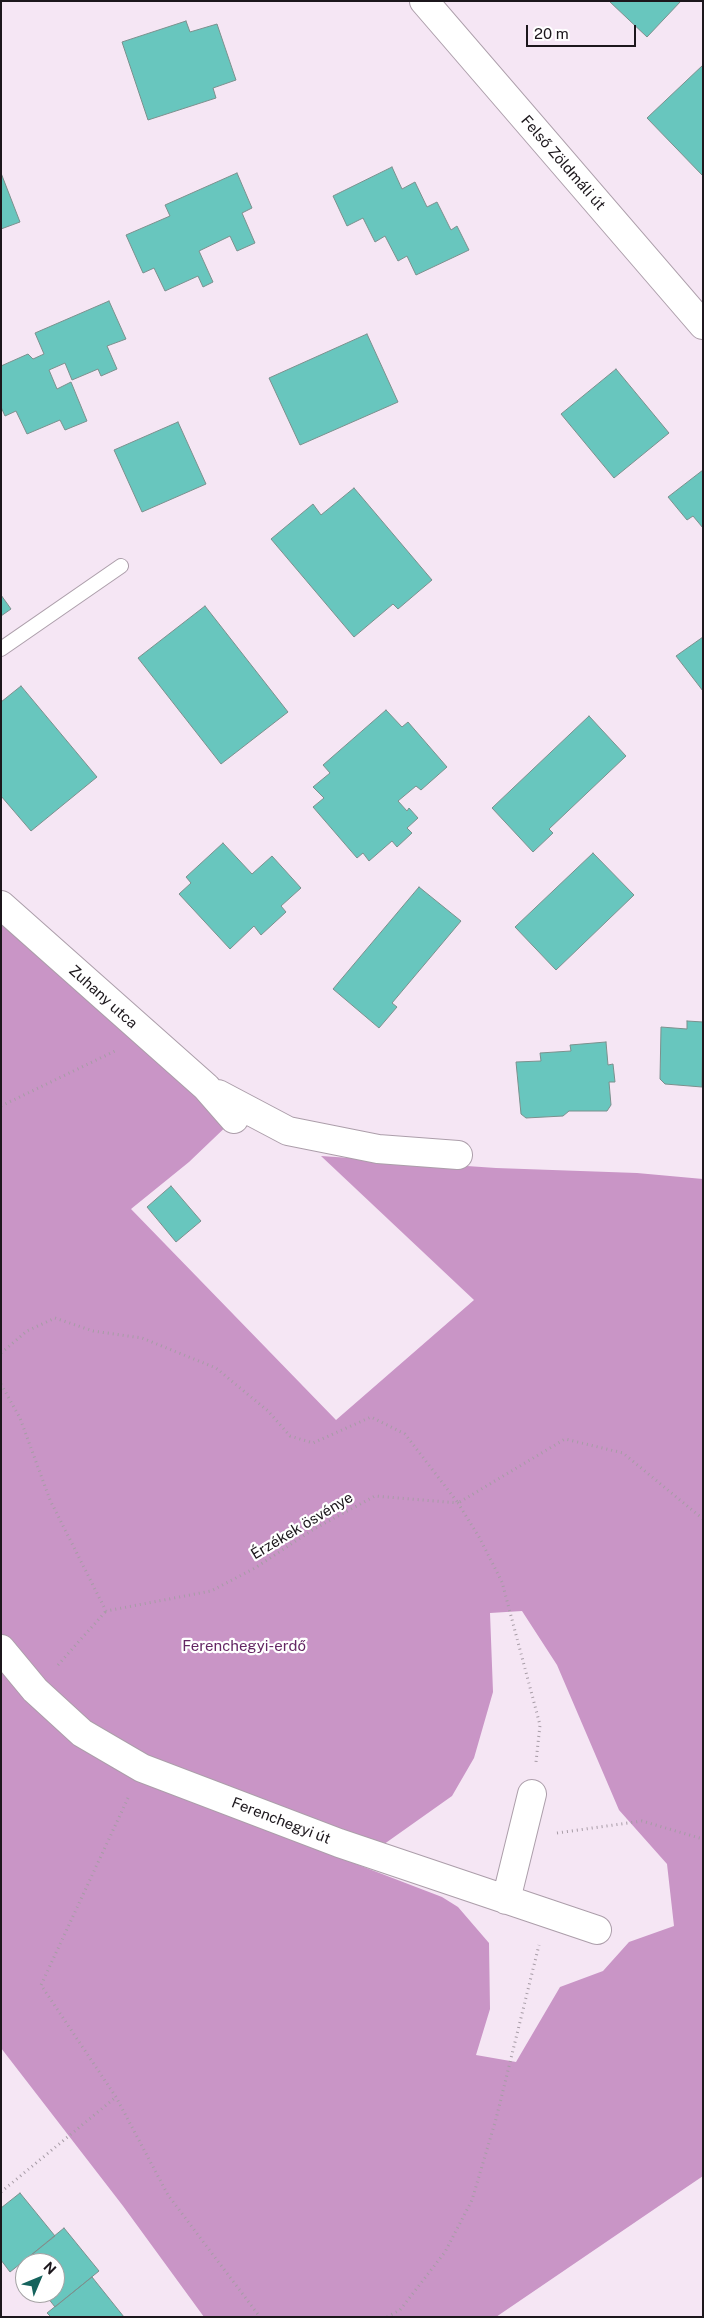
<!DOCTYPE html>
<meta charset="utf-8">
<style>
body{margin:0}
#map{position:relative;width:704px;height:2318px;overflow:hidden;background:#f5e6f4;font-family:"Public Sans",sans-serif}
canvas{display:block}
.frame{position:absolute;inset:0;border:2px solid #1c171c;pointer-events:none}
.north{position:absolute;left:15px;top:2253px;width:50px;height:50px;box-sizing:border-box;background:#fff;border:1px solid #a4a2a4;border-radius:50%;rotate:45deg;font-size:14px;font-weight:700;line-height:20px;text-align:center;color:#1c171c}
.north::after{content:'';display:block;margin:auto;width:18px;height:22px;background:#15635d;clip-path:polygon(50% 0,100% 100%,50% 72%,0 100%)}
.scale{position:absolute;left:526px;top:25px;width:110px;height:22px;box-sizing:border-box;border:2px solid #1c171c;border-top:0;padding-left:6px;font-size:15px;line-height:18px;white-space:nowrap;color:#1c171c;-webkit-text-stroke:4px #fff;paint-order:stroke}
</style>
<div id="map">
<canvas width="704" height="2318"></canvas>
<div class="frame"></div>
<div class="north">N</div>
<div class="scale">20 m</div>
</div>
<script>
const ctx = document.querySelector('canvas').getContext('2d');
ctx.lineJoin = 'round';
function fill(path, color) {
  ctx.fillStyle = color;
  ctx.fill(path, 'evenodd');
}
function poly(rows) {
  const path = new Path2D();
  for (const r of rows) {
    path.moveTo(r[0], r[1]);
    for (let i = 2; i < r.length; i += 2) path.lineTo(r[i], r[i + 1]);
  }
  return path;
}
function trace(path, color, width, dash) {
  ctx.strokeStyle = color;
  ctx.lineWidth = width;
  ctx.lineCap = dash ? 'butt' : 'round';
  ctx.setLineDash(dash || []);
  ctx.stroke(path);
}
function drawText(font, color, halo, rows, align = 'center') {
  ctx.font = font + ' "Public Sans",sans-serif';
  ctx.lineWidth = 4.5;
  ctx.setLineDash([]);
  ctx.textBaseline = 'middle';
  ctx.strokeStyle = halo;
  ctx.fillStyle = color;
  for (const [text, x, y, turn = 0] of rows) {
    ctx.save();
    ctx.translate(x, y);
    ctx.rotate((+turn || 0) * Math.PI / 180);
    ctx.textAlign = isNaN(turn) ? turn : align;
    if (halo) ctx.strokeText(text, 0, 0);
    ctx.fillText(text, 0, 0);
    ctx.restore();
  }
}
fill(poly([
 [1,905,234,1119,189,1162,131,1209,336,1420,474,1300,321,1156,496,1168,637,1173,703,1179,703,2176,496,2317,204,2317,123,2206,1,2048],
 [522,1611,557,1665,619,1810,667,1864,674,1926,629,1942,603,1971,560,1987,516,2062,476,2055,490,2009,489,1943,458,1907,442,1897,356,1864,452,1796,474,1758,493,1692,490,1613]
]), '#c995c6');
const building = poly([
 [609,1,681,1,647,37,609,1],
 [186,21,190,32,217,24,236,80,213,88,216,98,148,120,122,42,186,21],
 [703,65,703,176,647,118,703,65],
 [392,167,402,189,415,182,427,207,437,202,451,230,457,226,469,250,416,275,407,256,398,261,385,236,375,242,363,218,347,226,333,196,392,167],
 [1,173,20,222,1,229,1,173],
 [237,173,252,208,242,213,255,243,237,251,230,236,199,251,213,282,203,287,198,276,165,291,154,268,143,273,126,235,170,216,165,205,237,173],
 [109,301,126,339,107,346,117,369,101,376,98,369,72,380,65,363,49,370,57,389,71,382,87,421,65,430,60,420,27,434,16,411,5,416,1,407,1,366,28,354,33,359,44,354,35,333,109,301],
 [367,334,398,402,300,445,269,378,367,334],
 [616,369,669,433,614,478,561,414,616,369],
 [178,422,206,484,142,512,114,450,178,422],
 [703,470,703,528,693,516,687,520,668,497,703,470],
 [354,488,432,580,398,609,393,604,354,637,271,539,313,504,321,515,354,488],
 [1,595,11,609,1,616,1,595],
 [205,606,288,712,221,764,138,658,205,606],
 [703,637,703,691,676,656,703,637],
 [21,686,97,777,31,831,1,796,1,702,21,686],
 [386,710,402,727,408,722,447,767,421,790,416,786,398,801,407,811,409,808,418,818,407,828,412,833,397,847,392,841,369,861,363,853,357,858,313,807,324,798,313,787,330,773,323,765,386,710],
 [589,716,626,756,549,829,553,833,533,852,492,808,589,716],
 [223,843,252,874,272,856,301,888,281,906,286,912,261,935,254,926,230,949,179,894,191,883,186,877,223,843],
 [593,853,634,895,556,970,515,927,593,853],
 [419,887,461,921,392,1003,397,1007,379,1028,333,989,419,887],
 [687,1021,703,1022,702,1087,665,1084,660,1079,661,1027,687,1029,687,1021],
 [606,1042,608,1065,613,1064,615,1082,609,1082,611,1105,607,1111,569,1111,563,1116,526,1118,521,1114,516,1062,541,1061,540,1053,571,1051,570,1045,606,1042],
 [171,1186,201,1221,176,1242,147,1207,171,1186],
 [20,2193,55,2236,10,2272,1,2260,1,2208,20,2193],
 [64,2228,99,2271,55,2307,44,2293,55,2293,55,2263,25,2263,25,2270,20,2264,64,2228],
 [92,2277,124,2317,51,2317,47,2313,92,2277]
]);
fill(building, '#68c6be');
trace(building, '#7b908d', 1);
const lane = poly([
 [1,649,121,566]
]);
const street = poly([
 [424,1,703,325],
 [1,905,206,1087,234,1119],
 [218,1094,288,1131,378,1149,458,1155],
 [1,1649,35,1690,82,1733,142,1768,339,1843,597,1930],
 [506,1900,532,1794]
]);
trace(lane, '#ac9eaa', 16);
trace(street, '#ac9eaa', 30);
trace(poly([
 [1,1106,115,1051],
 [1,1353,27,1331,55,1318,93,1331,142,1338,216,1368,268,1411,290,1436,313,1443,371,1417,405,1434,458,1503,565,1439,623,1453,703,1519],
 [1,1384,20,1418,50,1500,106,1611,211,1591,255,1568,314,1529,375,1496,458,1503,479,1537,502,1582,540,1725,536,1762],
 [58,1665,106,1611],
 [128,1798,41,1985,116,2097,168,2195,260,2317],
 [557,1833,642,1821,703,1839],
 [1,2192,116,2097],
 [387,2317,400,2310,445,2252,472,2200,496,2119,539,1945]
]), '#a79ca6', 3, [1, 4]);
trace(lane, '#fff', 14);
trace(street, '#fff', 28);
drawText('15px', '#1c171c', '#fff', [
 ["Felső Zöldmáli út",563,163,49],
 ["Zuhany utca",103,997,42],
 ["Érzékek ösvénye",302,1526,-31],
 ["Ferenchegyi út",281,1821,21]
]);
drawText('15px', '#642663', '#fff', [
 ["Ferenchegyi-erdő",244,1646]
]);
</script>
